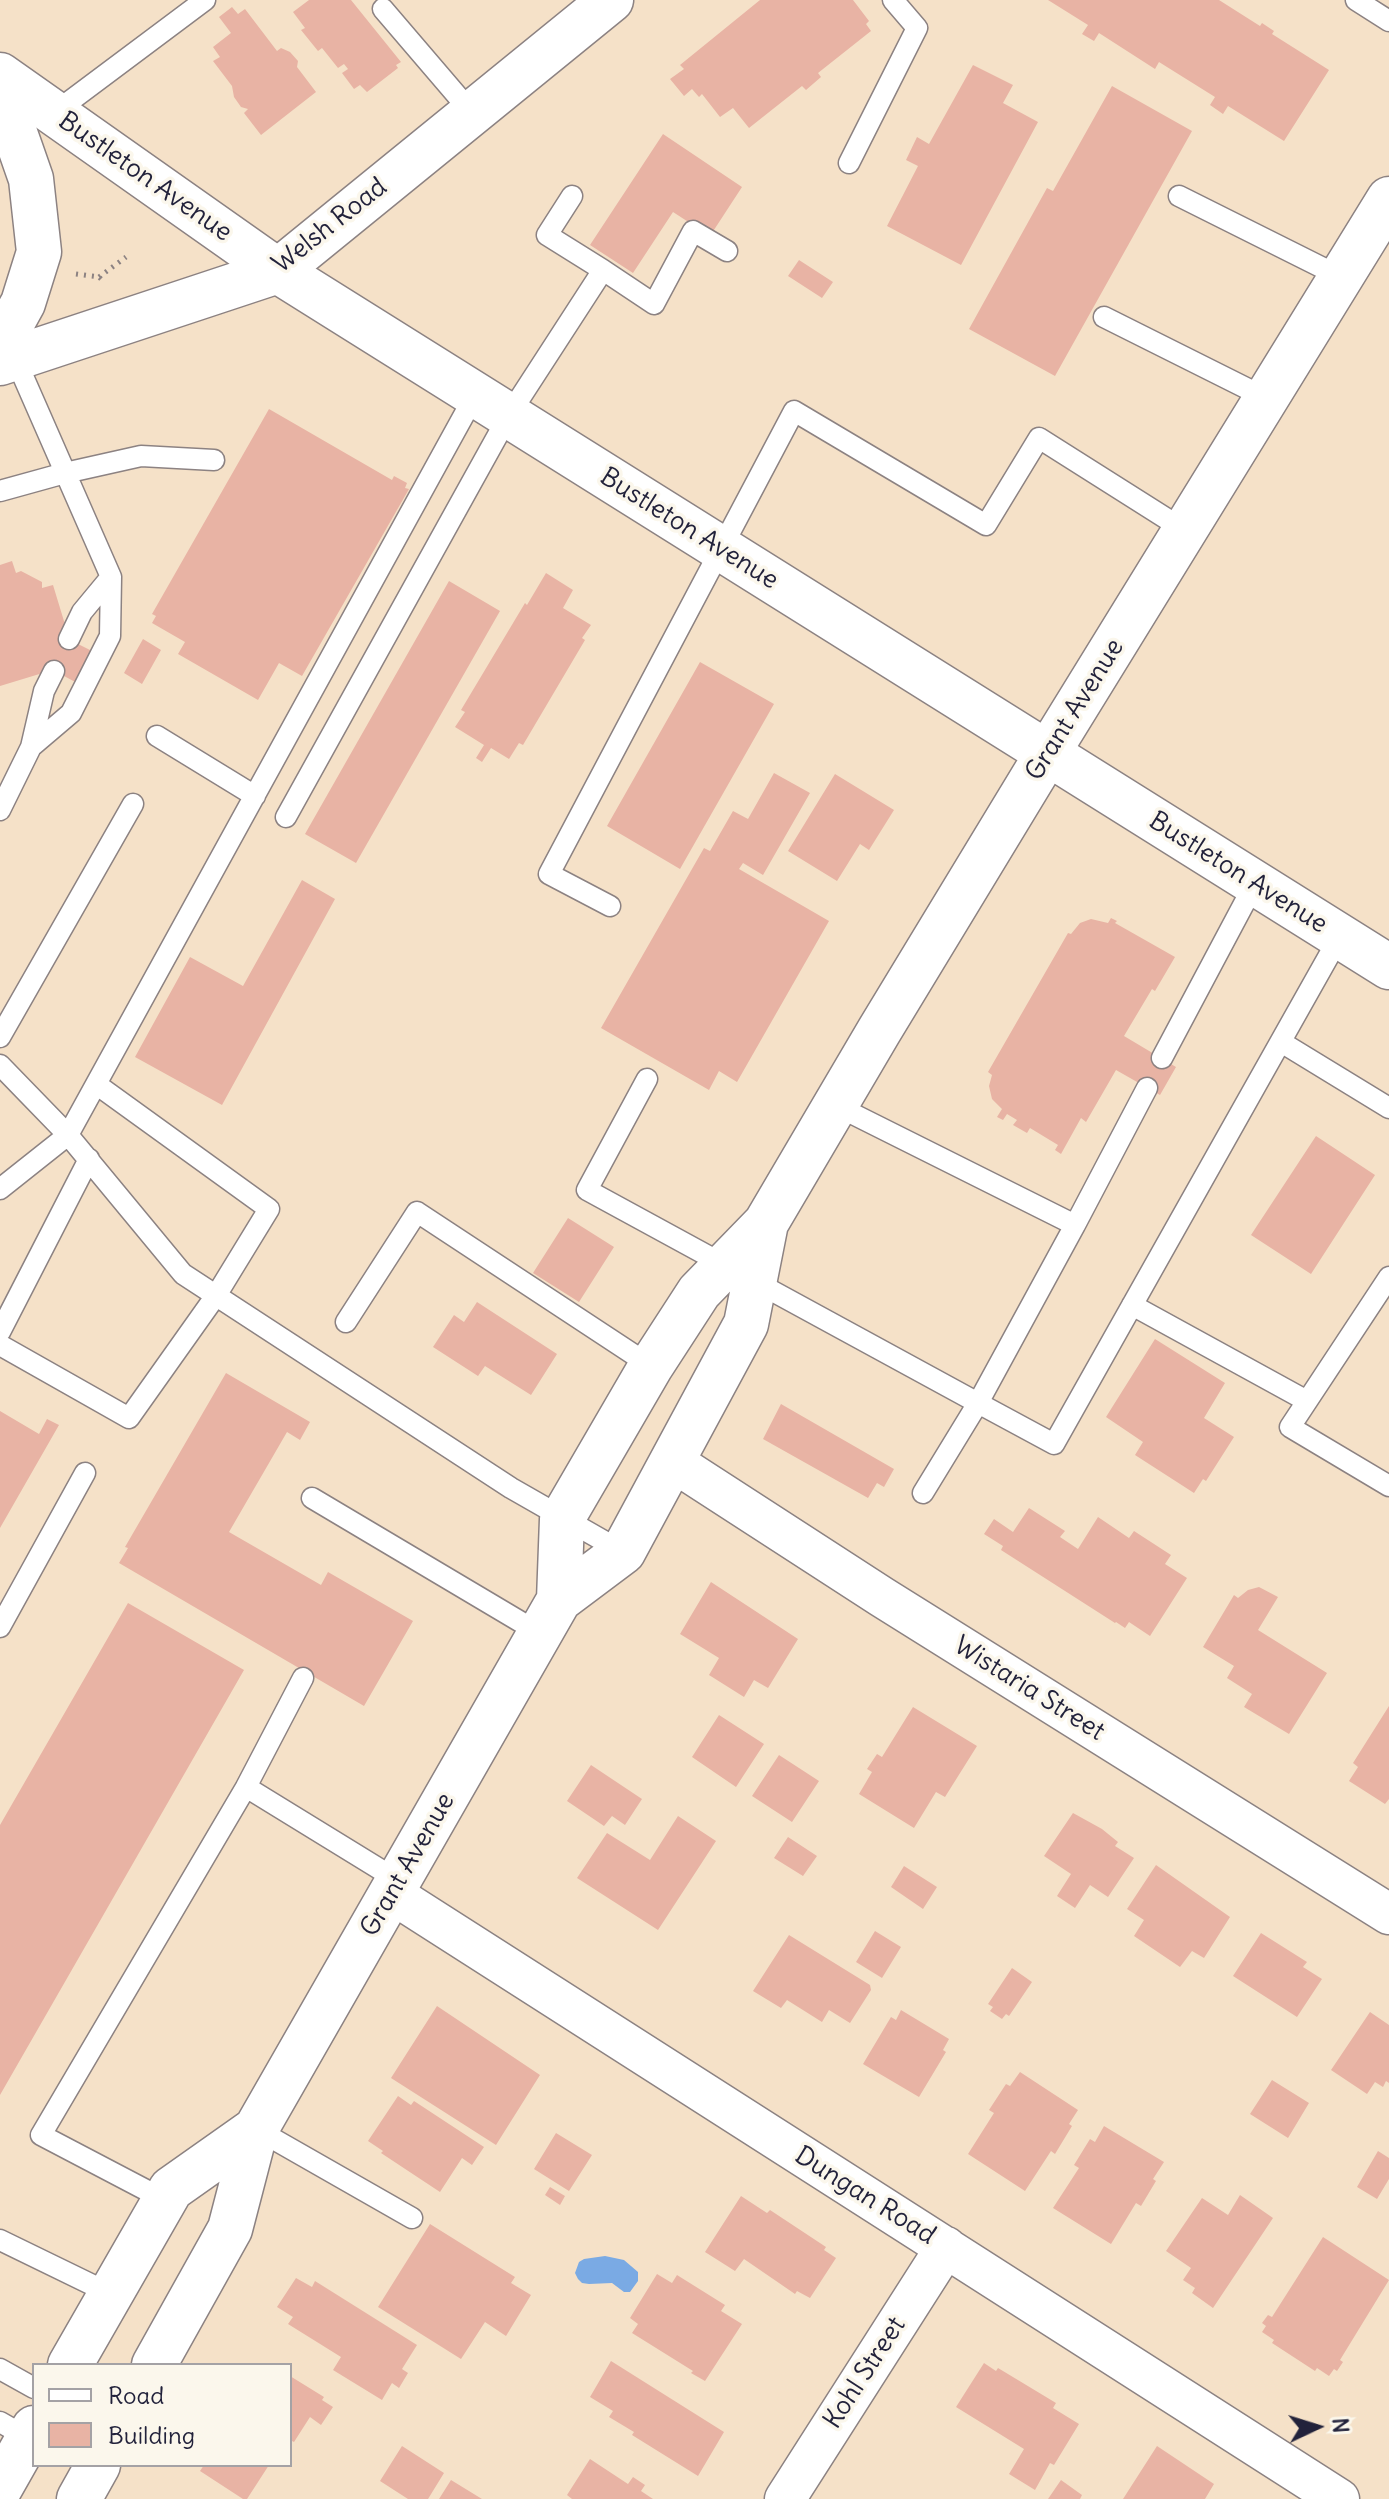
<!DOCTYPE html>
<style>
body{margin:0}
#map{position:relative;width:1389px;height:2499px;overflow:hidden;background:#f5e1c8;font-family:Delius,sans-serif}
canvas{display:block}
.legend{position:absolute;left:32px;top:2363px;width:260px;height:104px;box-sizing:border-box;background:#fbf7ec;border:2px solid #a4a2a5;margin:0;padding:10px 14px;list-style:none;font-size:24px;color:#22223b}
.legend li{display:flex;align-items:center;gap:16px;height:40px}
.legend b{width:40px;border:2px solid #a4a2a5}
.north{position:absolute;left:1277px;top:2387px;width:80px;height:80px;-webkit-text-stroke:6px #fbf7ec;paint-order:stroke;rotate:86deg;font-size:22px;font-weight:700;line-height:32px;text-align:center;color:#22223b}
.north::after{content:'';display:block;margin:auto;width:28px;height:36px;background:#22223b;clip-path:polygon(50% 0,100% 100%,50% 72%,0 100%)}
</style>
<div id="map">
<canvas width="1389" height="2499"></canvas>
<ul class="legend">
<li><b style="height:10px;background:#fff"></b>Road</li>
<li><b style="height:22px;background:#e8b3a4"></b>Building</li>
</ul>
<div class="north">N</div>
</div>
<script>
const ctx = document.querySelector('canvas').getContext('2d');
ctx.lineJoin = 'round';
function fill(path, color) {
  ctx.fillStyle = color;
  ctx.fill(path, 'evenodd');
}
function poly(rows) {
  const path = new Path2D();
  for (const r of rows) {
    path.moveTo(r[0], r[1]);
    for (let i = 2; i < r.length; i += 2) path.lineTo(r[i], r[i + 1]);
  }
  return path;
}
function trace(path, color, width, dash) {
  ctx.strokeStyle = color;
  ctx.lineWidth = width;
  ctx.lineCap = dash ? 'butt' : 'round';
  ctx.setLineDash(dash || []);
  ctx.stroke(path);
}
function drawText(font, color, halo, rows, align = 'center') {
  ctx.font = font + ' Delius,sans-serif';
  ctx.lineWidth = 7;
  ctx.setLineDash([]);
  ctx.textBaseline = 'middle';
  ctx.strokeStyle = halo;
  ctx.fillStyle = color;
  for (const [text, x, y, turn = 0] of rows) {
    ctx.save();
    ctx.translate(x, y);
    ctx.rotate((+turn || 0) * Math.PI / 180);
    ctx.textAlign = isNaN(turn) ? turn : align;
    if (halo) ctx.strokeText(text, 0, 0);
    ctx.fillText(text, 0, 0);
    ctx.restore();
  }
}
fill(poly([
 [605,2256,624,2260,638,2272,638,2281,630,2292,624,2292,612,2283,589,2284,582,2283,578,2279,575,2273,579,2262,584,2259]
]), '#7aaae4');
fill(poly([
 [309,0,351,0,401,62,396,65,398,68,367,92,360,85,354,89,342,73,348,69,344,64,338,68,322,48,318,51,301,30,305,28,293,12],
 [760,0,853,0,869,21,866,24,871,31,818,73,821,77,806,90,802,86,749,128,733,108,720,117,702,94,699,97,692,89,684,96,670,79,684,69,680,65],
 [1048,0,1219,0,1260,26,1262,23,1274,31,1272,34,1329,70,1284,141,1228,106,1223,114,1210,105,1215,97,1159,62,1155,69,1099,33,1094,41,1082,34,1088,25],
 [232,7,238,14,245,9,277,51,281,48,290,52,298,61,297,67,316,92,261,135,244,113,248,109,241,107,234,97,232,86,213,61,220,57,213,47,231,33,219,17],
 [973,65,1013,85,1003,103,1038,122,961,265,887,226,918,166,906,160,917,137,929,144],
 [1112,86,1192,131,1055,376,969,329,1047,188,1053,191],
 [663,134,742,187,710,236,673,212,633,273,590,245],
 [799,260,833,282,822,298,788,276],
 [269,409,392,480,394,476,407,483,405,488,409,489,302,676,279,663,258,700,178,654,185,642,152,623,156,616,152,614],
 [12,561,16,573,21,571,42,582,42,588,53,585,67,631,64,637,96,653,79,684,49,668,46,672,0,686,0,565],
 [546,573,573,590,563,608,591,625,582,638,585,640,523,745,519,743,509,759,491,748,482,762,476,758,484,745,455,727,465,712,461,710,525,603,527,605],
 [449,581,500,611,356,863,305,834],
 [143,639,161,650,142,684,124,673],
 [700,662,774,704,680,869,607,826],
 [774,773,810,793,763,875,743,863,739,869,829,921,737,1082,719,1071,709,1090,601,1028,704,848,710,851,733,811,748,819],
 [835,774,894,810,869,850,860,844,837,881,788,851],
 [302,880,335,899,222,1105,135,1057,190,957,243,986],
 [1111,918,1117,921,1115,923,1175,957,1155,991,1152,989,1124,1036,1176,1067,1160,1095,1116,1070,1086,1122,1081,1118,1061,1154,1055,1150,1058,1145,1030,1128,1027,1133,1013,1125,1017,1120,1007,1114,1003,1120,997,1117,1002,1109,992,1099,989,1086,992,1075,988,1072,1068,933,1071,934,1080,923,1091,919,1108,923],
 [1316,1136,1375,1175,1311,1274,1251,1235],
 [568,1218,614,1247,579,1302,533,1273],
 [477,1302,557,1354,531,1395,485,1366,478,1376,433,1347,454,1315,464,1322],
 [1155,1339,1225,1383,1204,1418,1234,1437,1206,1481,1203,1479,1194,1493,1135,1455,1143,1442,1106,1417],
 [226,1373,310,1422,300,1440,287,1432,229,1532,321,1585,328,1572,413,1621,364,1706,119,1563,128,1548,125,1547],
 [781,1404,894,1469,884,1487,877,1483,868,1498,763,1439],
 [0,1411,39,1434,47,1419,59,1425,0,1528],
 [1029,1508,1065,1531,1060,1537,1078,1549,1098,1517,1129,1538,1134,1531,1171,1555,1165,1564,1187,1578,1150,1636,1129,1622,1125,1628,1116,1622,1115,1623,1001,1550,1003,1546,984,1534,994,1519,1013,1532],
 [711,1582,798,1639,768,1688,754,1680,744,1697,709,1675,719,1658,680,1634],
 [1259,1587,1278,1597,1258,1630,1327,1673,1289,1734,1244,1707,1252,1694,1227,1678,1234,1666,1203,1647,1234,1595,1238,1598,1248,1590],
 [128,1603,244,1670,0,2095,0,1825],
 [1389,1706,1389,1799,1385,1804,1349,1781,1358,1767,1353,1763],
 [913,1707,977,1746,945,1797,936,1792,914,1828,859,1794,872,1772,867,1769,877,1754,882,1757],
 [719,1715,764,1744,736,1787,692,1757],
 [779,1755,819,1781,792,1822,752,1796],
 [591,1765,642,1799,625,1825,612,1816,604,1826,567,1801],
 [1073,1813,1102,1829,1118,1842,1115,1846,1134,1858,1108,1897,1090,1885,1075,1908,1057,1896,1071,1874,1044,1856],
 [678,1816,716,1841,658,1930,577,1878,607,1833,650,1860],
 [788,1837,817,1856,803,1876,774,1858],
 [1156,1865,1230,1917,1204,1958,1192,1951,1180,1967,1134,1936,1144,1920,1127,1909],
 [904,1866,937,1887,923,1909,891,1887],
 [875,1931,901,1947,882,1978,856,1962],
 [1261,1933,1307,1962,1303,1967,1322,1979,1297,2017,1233,1976],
 [789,1935,870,1985,871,1990,850,2023,829,2010,822,2022,787,2000,781,2008,753,1991],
 [1012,1968,1032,1982,1009,2016,1006,2014,1002,2019,990,2011,993,2007,988,2004],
 [437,2006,540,2075,496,2145,391,2078],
 [901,2010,949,2039,943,2050,946,2052,919,2097,863,2064,891,2017,896,2020],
 [1370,2012,1389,2025,1389,2083,1386,2081,1383,2087,1375,2082,1367,2094,1331,2070],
 [1020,2072,1078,2110,1069,2124,1072,2126,1055,2154,1051,2151,1025,2191,968,2154,994,2113,989,2110,1006,2084,1010,2086],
 [1272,2080,1309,2103,1288,2138,1250,2114],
 [398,2096,411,2105,414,2101,484,2147,472,2165,462,2158,440,2192,381,2153,383,2151,368,2141],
 [1104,2126,1164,2162,1153,2179,1156,2181,1141,2206,1136,2203,1111,2244,1053,2208,1079,2168,1074,2165,1090,2139,1095,2142],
 [556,2133,592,2155,569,2191,534,2169],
 [1378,2151,1389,2158,1389,2179,1377,2199,1357,2187],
 [550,2187,565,2196,560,2205,545,2195],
 [1240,2195,1273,2218,1213,2308,1192,2293,1195,2288,1183,2280,1191,2268,1166,2251,1202,2198,1228,2215],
 [741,2196,767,2213,770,2210,826,2247,824,2250,836,2258,810,2298,797,2291,795,2294,744,2259,735,2271,705,2252],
 [430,2224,515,2277,511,2283,531,2295,506,2336,485,2322,461,2359,378,2307],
 [1323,2237,1389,2280,1340,2360,1343,2362,1337,2371,1334,2369,1329,2376,1317,2368,1315,2371,1272,2343,1274,2340,1262,2332,1266,2326,1262,2323,1268,2315,1272,2317],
 [657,2274,672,2283,677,2275,725,2305,721,2311,742,2324,705,2381,691,2373,693,2371,632,2333,638,2324,630,2318],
 [296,2278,312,2287,315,2281,417,2345,402,2369,408,2373,399,2388,392,2383,382,2400,333,2370,341,2357,288,2324,293,2317,277,2307],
 [611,2361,724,2432,698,2476,632,2435,634,2432,609,2417,613,2411,590,2397],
 [984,2363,996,2371,998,2368,1056,2403,1053,2408,1079,2424,1054,2465,1050,2463,1035,2490,1009,2474,1024,2449,956,2407],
 [290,2376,324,2397,322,2400,333,2407,321,2425,310,2417,294,2442,290,2440],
 [402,2446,444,2473,428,2499,408,2499,380,2481],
 [1157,2446,1214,2484,1205,2499,1123,2499],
 [590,2459,628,2484,633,2477,645,2485,641,2491,653,2499,572,2499,567,2495],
 [204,2465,269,2465,247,2499,243,2499,200,2471],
 [451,2480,482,2499,439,2499],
 [1061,2480,1082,2495,1080,2499,1048,2499]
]), '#e8b3a4');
const service = poly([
 [1356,0,1389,21],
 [383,9,472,113],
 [54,113,205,0],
 [849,163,917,28,893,0],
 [572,196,547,235,603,270],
 [1179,196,1341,277],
 [1104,317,1266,398],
 [15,358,111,577,110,636,71,713,31,747],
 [0,491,65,473,141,456,214,460],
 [69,639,82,612,111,577],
 [157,736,255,796],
 [0,810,31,747,44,691,54,671],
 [286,817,509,415,603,270,654,304,693,231,727,251],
 [610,906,549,874,794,411,986,525,1039,438,1186,531],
 [0,1037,133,804],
 [1281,1042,1389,1108],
 [1162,1058,1255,883],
 [0,1065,68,1135,475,395],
 [647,1079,587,1190,978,1403,1075,1225,835,1105],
 [0,1189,68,1135,183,1274,511,1488,623,1552],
 [1075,1225,1147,1088],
 [1389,1277,1290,1427,1389,1486],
 [1132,1305,1307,1401],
 [346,1322,417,1212,651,1366],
 [0,1332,89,1159],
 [0,1345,129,1418,217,1294,269,1209,96,1084],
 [923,1493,978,1403,1054,1444,1340,936],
 [312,1498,541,1634],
 [0,1627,85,1473],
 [246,1787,303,1678],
 [256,2129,412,2218],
 [165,2200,41,2135,246,1787,399,1881],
 [0,2240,111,2294],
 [0,2369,34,2388],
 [0,2422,28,2438]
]);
const minor = poly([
 [672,1461,882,1597,1389,1914],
 [391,1893,1339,2499],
 [785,2499,946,2247]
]);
const secondary = poly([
 [0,90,31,179,39,252,23,303,0,345],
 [0,363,278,271,611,0],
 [1047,754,1389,199]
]);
const primary = poly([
 [0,75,278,271,1389,967],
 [559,1600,562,1519,651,1366,699,1292,766,1223,879,1031,1047,754],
 [70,2365,171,2189,256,2129],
 [154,2365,230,2229,256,2129,559,1600,623,1552,746,1324,766,1223],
 [0,2488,34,2428],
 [79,2499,98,2465]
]);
trace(service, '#8c8282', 23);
trace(minor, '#8c8282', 43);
trace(secondary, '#8c8282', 47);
trace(primary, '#8c8282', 47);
trace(poly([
 [76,274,99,277,104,282],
 [99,277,126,257]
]), '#8c8282', 5, [2, 6]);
trace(service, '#fff', 20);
trace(minor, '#fff', 40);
trace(secondary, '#fff', 44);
trace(primary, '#fff', 44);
drawText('26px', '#22223b', '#fbf7ec', [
 ["Bustleton Avenue",145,177,35],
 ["Welsh Road",330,226,-38],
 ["Bustleton Avenue",689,529,32],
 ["Grant Avenue",1075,710,-58],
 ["Bustleton Avenue",1238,873,32],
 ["Wistaria Street",1029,1689,32],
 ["Grant Avenue",408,1865,-60],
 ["Dungan Road",865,2196,32],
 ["Kohl Street",865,2373,-57]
]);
</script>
